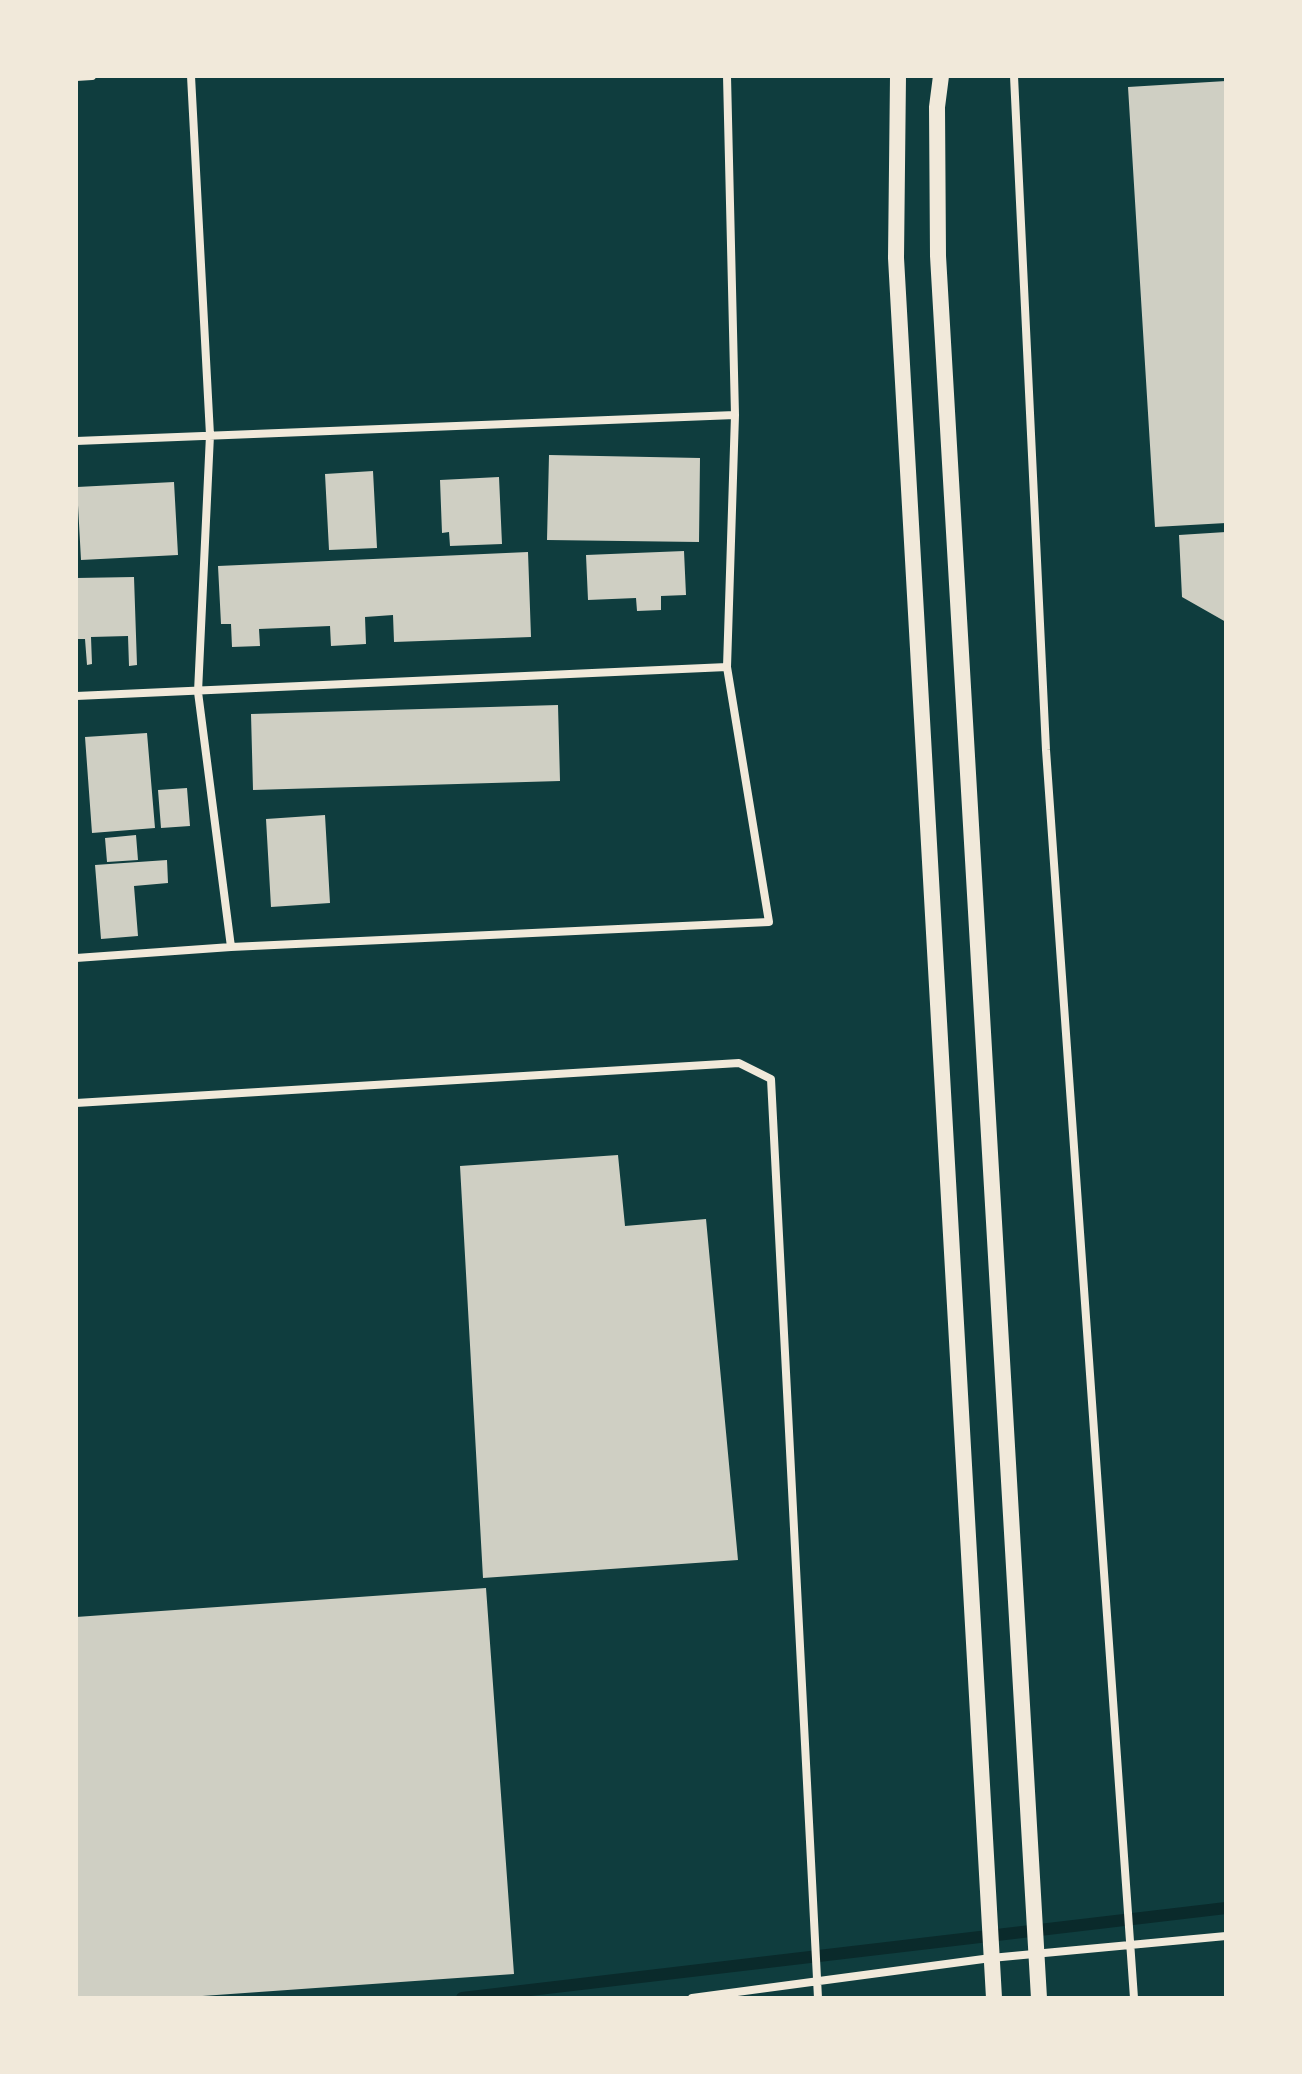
<!DOCTYPE html>
<style>
body{margin:0}
#map{position:relative;width:1302px;height:2074px;overflow:hidden;background:#0f3d3e;font-family:"Noto Sans",sans-serif}
canvas{display:block}
.frame{position:absolute;inset:0;border:78px solid #f1e9da;pointer-events:none}
</style>
<div id="map">
<canvas width="1302" height="2074"></canvas>
<div class="frame"></div>
</div>
<script>
const ctx = document.querySelector('canvas').getContext('2d');
ctx.lineJoin = 'round';
function poly(rows) {
  const path = new Path2D();
  for (const r of rows) {
    path.moveTo(r[0], r[1]);
    for (let i = 2; i < r.length; i += 2) path.lineTo(r[i], r[i + 1]);
  }
  return path;
}
function trace(path, color, width, dash) {
  ctx.strokeStyle = color;
  ctx.lineWidth = width;
  ctx.lineCap = dash ? 'butt' : 'round';
  ctx.setLineDash(dash || []);
  ctx.stroke(path);
}
function fill(path, color) {
  ctx.fillStyle = color;
  ctx.fill(path, 'evenodd');
}
trace(poly([
 [462,1998,1226,1908]
]), '#0a2a2b', 12);
fill(poly([
 [1226,81,1226,523,1155,527,1128,87],
 [549,455,700,458,699,542,547,540],
 [373,471,377,548,329,550,325,474],
 [499,477,502,544,450,546,449,532,442,533,440,480],
 [174,482,178,555,81,560,77,487],
 [1226,532,1226,622,1182,597,1179,535],
 [684,551,686,595,661,596,661,610,637,611,636,598,588,600,586,555],
 [528,552,531,637,394,642,393,615,365,617,366,644,331,646,330,626,259,629,260,646,232,647,231,624,221,624,218,566],
 [134,577,137,665,129,666,128,636,91,637,92,664,87,665,85,639,76,639,76,578],
 [558,705,560,781,253,790,251,714],
 [147,733,155,828,92,833,85,737],
 [187,788,190,826,161,828,158,790],
 [325,815,330,903,271,907,266,819],
 [136,835,138,860,107,862,105,838],
 [167,860,168,883,134,886,138,936,101,939,95,865],
 [618,1155,625,1226,706,1219,738,1560,483,1578,460,1166],
 [486,1588,514,1974,174,1998,76,1998,76,1617]
]), '#cfcfc3');
trace(poly([
 [191,76,210,435,198,692,231,947],
 [1014,76,1046,750,1134,1998],
 [76,77,92,76],
 [76,441,735,415],
 [76,696,727,667],
 [76,958,231,947,769,922,727,667,735,415,727,76],
 [76,1103,739,1063,771,1079,818,1998],
 [692,1998,991,1958,1226,1936]
]), '#f1e9da', 8);
trace(poly([
 [898,76,896,258,994,1998],
 [941,76,937,107,938,256,1039,1998]
]), '#f1e9da', 16);
</script>
